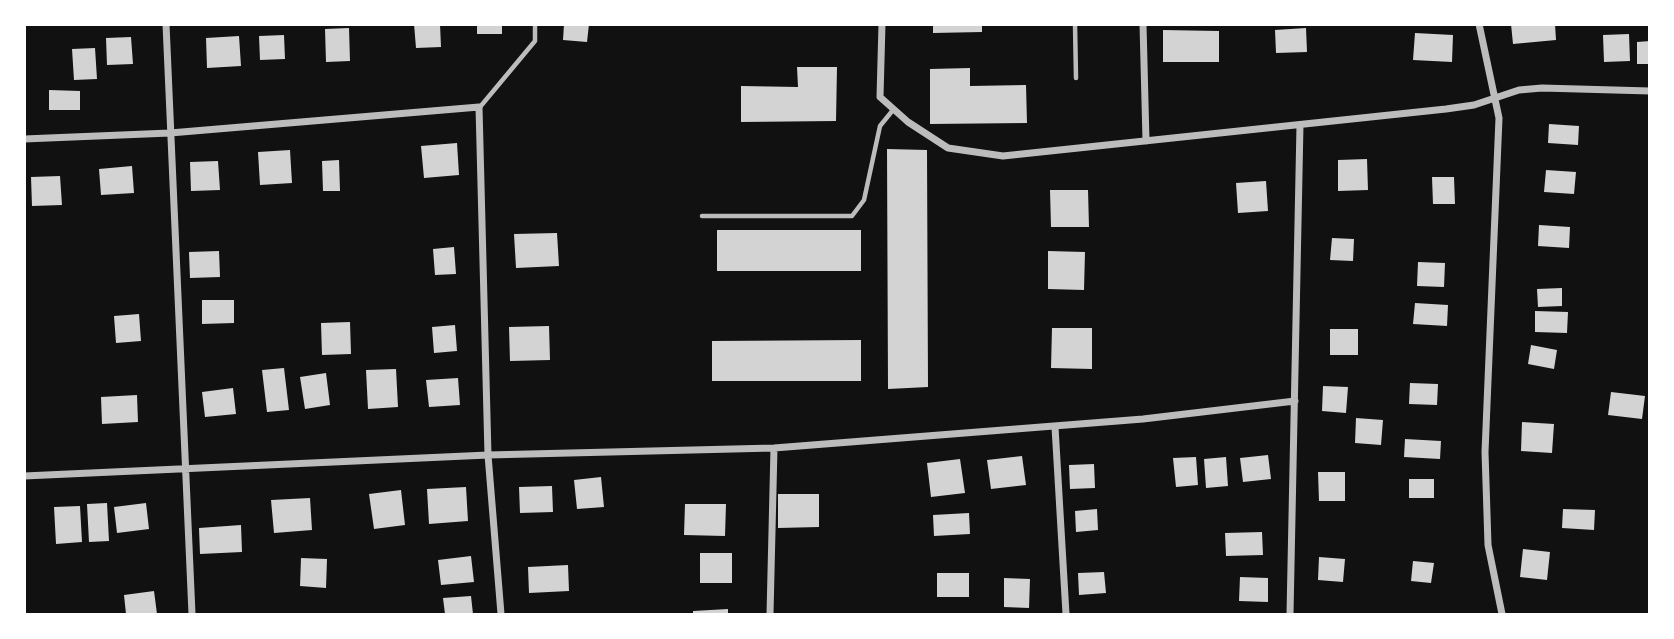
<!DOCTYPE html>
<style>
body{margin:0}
#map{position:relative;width:1674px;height:639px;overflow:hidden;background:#111;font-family:Raleway,sans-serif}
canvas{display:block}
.frame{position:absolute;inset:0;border:26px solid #fff;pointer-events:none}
</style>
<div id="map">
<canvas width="1674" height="639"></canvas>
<div class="frame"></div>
</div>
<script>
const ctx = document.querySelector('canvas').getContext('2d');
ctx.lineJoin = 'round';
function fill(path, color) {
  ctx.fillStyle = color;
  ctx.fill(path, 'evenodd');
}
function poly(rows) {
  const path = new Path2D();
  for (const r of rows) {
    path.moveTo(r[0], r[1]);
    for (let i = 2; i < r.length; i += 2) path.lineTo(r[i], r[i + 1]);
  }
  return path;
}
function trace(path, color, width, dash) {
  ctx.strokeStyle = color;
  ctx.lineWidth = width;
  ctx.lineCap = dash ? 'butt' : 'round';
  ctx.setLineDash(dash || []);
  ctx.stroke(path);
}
fill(poly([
 [414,24,440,24,441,47,416,48],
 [477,24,502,24,502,34,477,34],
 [564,24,589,24,587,42,563,40],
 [933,24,982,24,982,32,933,33],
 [1511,24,1555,24,1556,40,1513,44],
 [349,28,350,61,326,62,325,29],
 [1306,28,1307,52,1276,53,1275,30],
 [1163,30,1219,31,1219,62,1163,62],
 [1415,33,1453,35,1452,62,1413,60],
 [1629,34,1630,61,1604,62,1603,35],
 [284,35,285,59,260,60,259,36],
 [239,36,241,66,207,68,206,38],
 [131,37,133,64,107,65,106,38],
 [1650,41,1650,64,1637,64,1637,42],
 [95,48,97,79,74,80,72,49],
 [797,67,837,67,836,121,741,122,741,86,798,87],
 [970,68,970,86,1026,85,1027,123,930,124,930,69],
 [49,90,80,91,80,110,49,110],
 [1549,124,1579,126,1578,145,1548,143],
 [457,143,459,175,424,178,421,146],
 [887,149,927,150,928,387,888,389],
 [290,150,292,183,260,185,258,152],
 [1367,159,1368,190,1338,191,1338,160],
 [339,160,340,191,323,191,322,161],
 [218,161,220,190,191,191,190,162],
 [132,166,134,193,101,195,99,169],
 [1546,170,1576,172,1574,194,1544,192],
 [60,176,62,205,32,206,31,177],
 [1432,177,1454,177,1455,204,1433,204],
 [1266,181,1268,211,1238,213,1236,183],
 [1050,190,1088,190,1089,227,1051,227],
 [1539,225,1570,227,1569,248,1538,246],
 [717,230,861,230,861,271,717,271],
 [557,233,559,266,516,268,514,234],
 [1332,238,1354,239,1353,261,1330,260],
 [454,247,456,274,435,275,433,249],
 [219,251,220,277,190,278,189,252],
 [1048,251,1085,252,1084,290,1048,289],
 [1418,262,1445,263,1444,287,1417,286],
 [1562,288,1562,306,1538,307,1537,289],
 [202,300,234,300,234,323,202,324],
 [1415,303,1448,305,1447,326,1413,324],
 [1535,311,1568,312,1567,333,1535,332],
 [139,314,141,341,116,343,114,316],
 [350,322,351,354,322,355,321,323],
 [455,325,457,351,434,353,432,327],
 [549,326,550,360,510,361,509,327],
 [1052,328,1092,328,1092,369,1051,368],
 [1330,329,1358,329,1358,355,1330,355],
 [861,340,861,381,712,381,712,341],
 [1531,345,1557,350,1554,369,1528,364],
 [284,368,289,410,267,412,262,370],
 [396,369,398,407,368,409,366,370],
 [326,373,330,405,305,409,300,377],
 [458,378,460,405,429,407,426,380],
 [1410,383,1438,384,1437,405,1409,404],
 [1323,386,1348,387,1346,413,1322,411],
 [233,388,236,414,205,417,202,392],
 [1611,392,1645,396,1642,419,1608,415],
 [137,395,138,422,102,424,101,397],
 [1356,418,1383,420,1381,445,1355,443],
 [1522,422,1554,424,1552,453,1521,451],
 [1405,439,1441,441,1440,459,1404,457],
 [1268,455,1271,479,1243,482,1240,458],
 [1022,456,1026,485,991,489,987,460],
 [1196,457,1198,485,1176,487,1173,458],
 [1226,457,1228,486,1206,488,1204,459],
 [960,459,965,493,931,497,927,463],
 [1094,464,1095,488,1070,489,1069,465],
 [1318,472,1345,472,1345,501,1319,501],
 [601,477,604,507,577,509,574,480],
 [1409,479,1434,479,1434,498,1409,498],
 [552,486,553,512,520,513,519,487],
 [466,487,468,521,429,524,427,489],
 [401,490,405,525,374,529,369,494],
 [778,494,819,494,819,527,778,528],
 [310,498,312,530,274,533,271,500],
 [107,503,109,541,89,542,87,504],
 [146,503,149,529,117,533,114,507],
 [685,504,726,504,725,536,684,535],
 [80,506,82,542,56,544,54,507],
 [1097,509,1098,530,1076,532,1075,511],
 [1563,509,1595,510,1594,530,1562,528],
 [969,513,970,534,934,536,933,515],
 [241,525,242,552,200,554,199,528],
 [1262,532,1263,555,1226,556,1225,533],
 [1523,549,1550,552,1547,580,1520,577],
 [700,553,732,553,732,583,700,583],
 [471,556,474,582,441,585,438,560],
 [1319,557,1345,559,1343,582,1318,580],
 [301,558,327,559,326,588,300,586],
 [1413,561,1434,563,1431,583,1411,581],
 [568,565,569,591,529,593,528,567],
 [1104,572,1106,593,1079,595,1078,573],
 [937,573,969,573,969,597,937,597],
 [1240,577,1268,578,1268,602,1239,601],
 [1004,578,1030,579,1029,608,1004,607],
 [154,591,157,614,126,614,124,595],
 [471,596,473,614,445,614,443,598],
 [728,609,728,614,693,614,693,611]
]), '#d3d3d3');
trace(poly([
 [1075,24,1076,78],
 [480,107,535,41,535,24],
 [702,216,852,216,864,200,880,126,893,110]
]), '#bcbcbc', 4.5);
trace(poly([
 [166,24,192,614],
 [882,24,880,97,908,122,948,148,1003,156,1446,109,1474,105,1519,90,1542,88,1650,91],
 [1143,24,1146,141],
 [1479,24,1499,118,1485,452,1488,545,1502,614],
 [24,139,170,133,479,107,488,455,501,614],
 [1055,427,1066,614],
 [24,476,488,455,774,448,1143,419,1295,401],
 [770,614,774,448],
 [1290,614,1300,125]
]), '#bcbcbc', 7);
</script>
